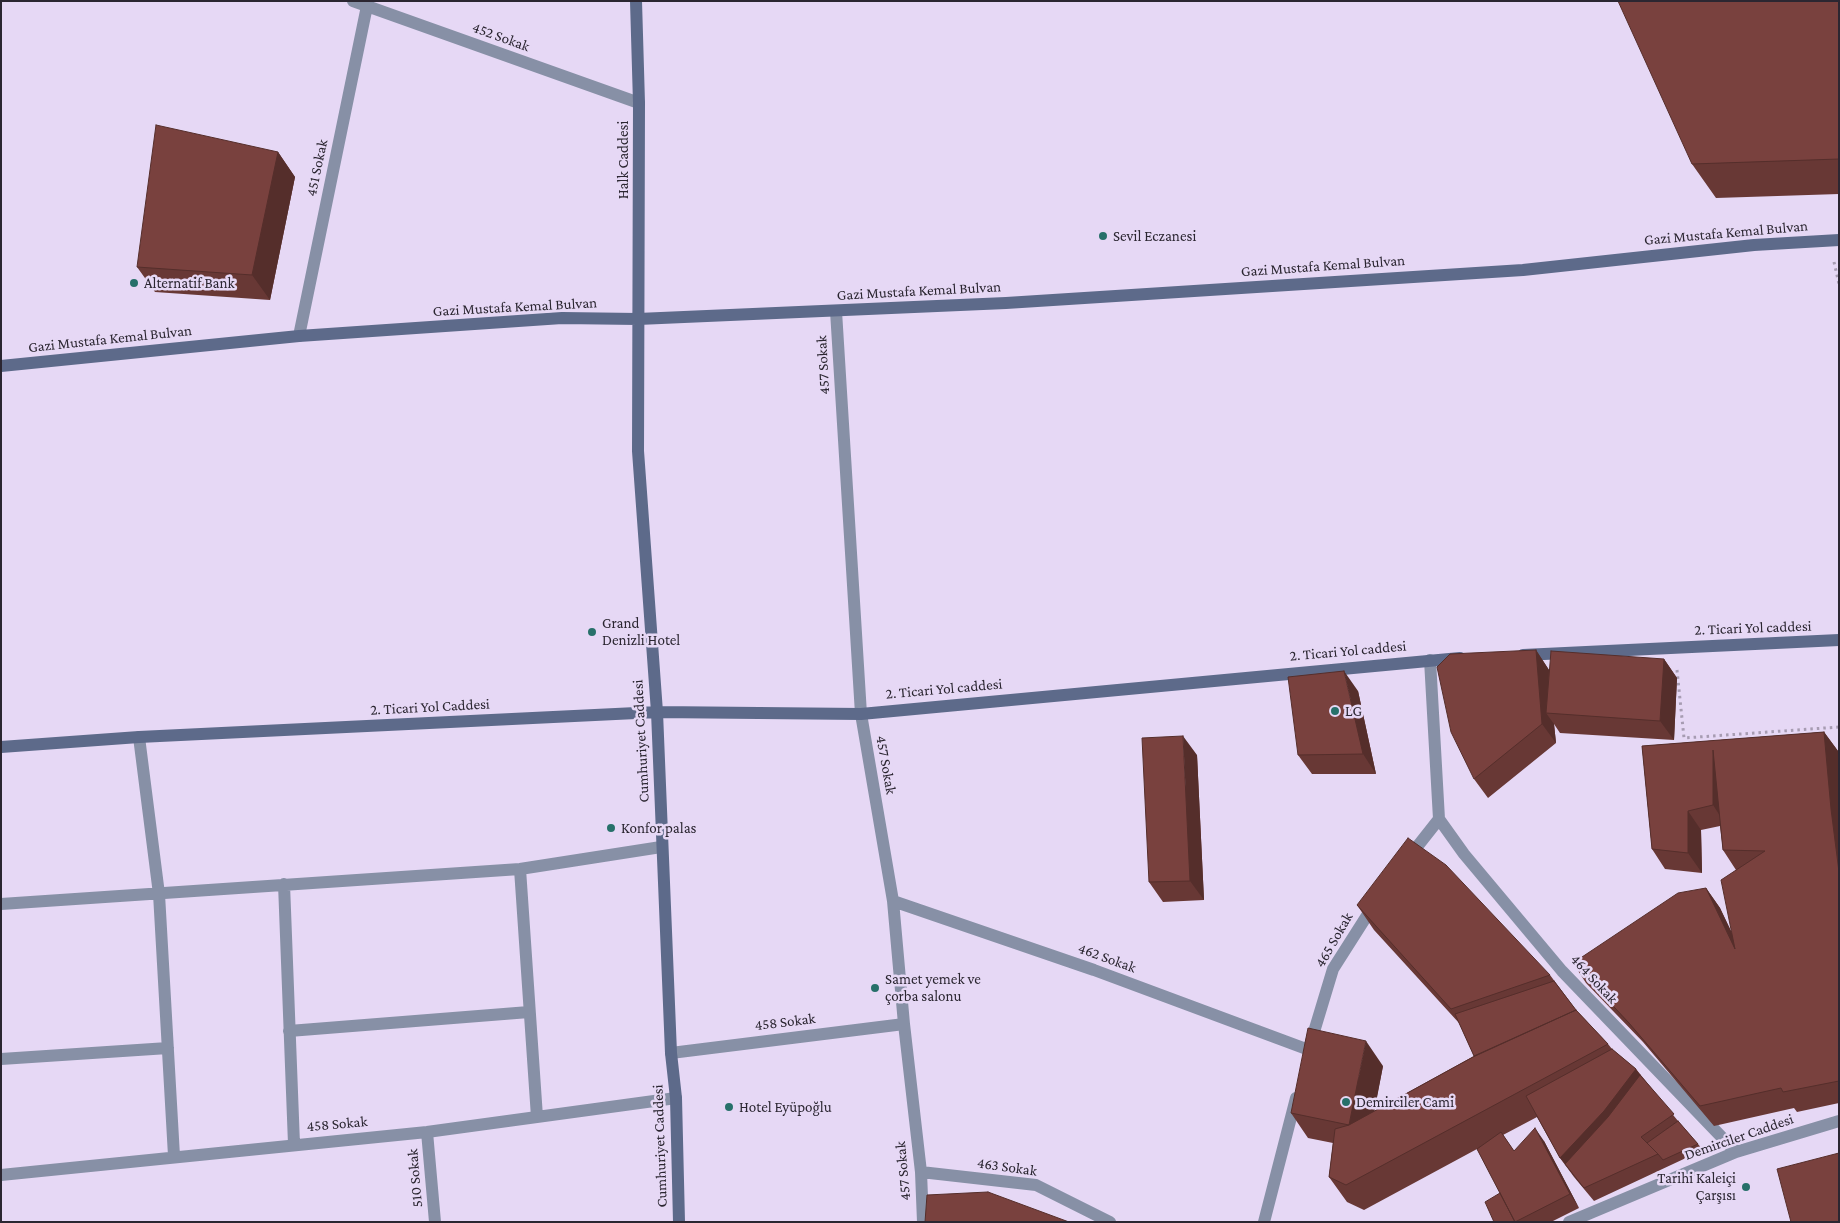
<!DOCTYPE html>
<meta charset="utf-8">
<style>
body{margin:0}
#map{position:relative;width:1840px;height:1223px;overflow:hidden;background:#e6d8f5;font-family:"Crimson Pro",serif}
canvas{display:block}
.frame{position:absolute;inset:0;border:2px solid #2b2631;pointer-events:none}
</style>
<div id="map">
<canvas width="1840" height="1223"></canvas>
<div class="frame"></div>
</div>
<script>
const ctx = document.querySelector('canvas').getContext('2d');
ctx.lineJoin = 'round';
function poly(rows) {
  const path = new Path2D();
  for (const r of rows) {
    path.moveTo(r[0], r[1]);
    for (let i = 2; i < r.length; i += 2) path.lineTo(r[i], r[i + 1]);
  }
  return path;
}
function trace(path, color, width, dash) {
  ctx.strokeStyle = color;
  ctx.lineWidth = width;
  ctx.lineCap = dash ? 'butt' : 'round';
  ctx.setLineDash(dash || []);
  ctx.stroke(path);
}
function fill(path, color) {
  ctx.fillStyle = color;
  ctx.fill(path, 'evenodd');
}
function drawText(font, color, halo, rows, align = 'center') {
  ctx.font = font + ' "Crimson Pro",serif';
  ctx.lineWidth = 5;
  ctx.setLineDash([]);
  ctx.textBaseline = 'middle';
  ctx.strokeStyle = halo;
  ctx.fillStyle = color;
  for (const [text, x, y, turn = 0] of rows) {
    ctx.save();
    ctx.translate(x, y);
    ctx.rotate((+turn || 0) * Math.PI / 180);
    ctx.textAlign = isNaN(turn) ? turn : align;
    if (halo) ctx.strokeText(text, 0, 0);
    ctx.fillText(text, 0, 0);
    ctx.restore();
  }
}
trace(poly([
 [1834,262,1839,284],
 [1677,670,1684,738,1839,727]
]), '#a79cb2', 3, [2.5, 4]);
trace(poly([
 [353,1,639,103],
 [836,311,861,714,893,901,904,1024,921,1172,923,1222],
 [299,336,367,6],
 [139,737,159,894,174,1156],
 [1439,819,1464,854,1562,971,1736,1152],
 [1409,857,1439,819,1430,660],
 [520,869,537,1117],
 [284,884,294,1144],
 [893,901,1094,970,1309,1050],
 [1,904,520,869,661,847],
 [289,1031,529,1012],
 [1310,1045,1333,969,1375,903],
 [671,1053,904,1024],
 [1,1059,168,1048],
 [427,1132,435,1222],
 [921,1172,1036,1185,1110,1222],
 [1,1175,427,1132,676,1098],
 [1264,1222,1296,1098],
 [1569,1222,1736,1152,1839,1121]
]), '#8790a6', 12);
trace(poly([
 [636,1,639,103,638,451,657,712,671,1053,676,1098,679,1222],
 [1,366,299,336,562,318,638,319,1006,303,1523,270,1754,245,1839,240],
 [1523,655,1839,640],
 [1,747,139,737,657,712,861,714,1460,658]
]), '#5d6a8a', 12);
fill(poly([
 [1839,1,1839,194,1716,198,1692,164],
 [278,152,295,177,270,300,155,292,137,267],
 [1536,650,1549,670,1664,659,1677,678,1674,740,1560,733,1554,724,1556,743,1488,798,1474,779],
 [1358,691,1376,774,1312,774,1298,755],
 [1824,732,1838,751,1839,765,1839,1103,1797,1112,1794,1108,1714,1126,1643,1042,1586,983,1573,963,1706,888,1720,908,1732,934,1736,870,1723,850,1720,826,1701,830,1702,873,1665,869,1652,849,1642,746],
 [1197,755,1204,900,1163,902,1149,882],
 [1357,905,1550,975,1576,1010,1608,1044,1612,1049,1636,1069,1678,1121,1698,1144,1703,1150,1594,1201,1574,1177,1560,1158,1537,1117,1503,1135,1514,1151,1544,1141,1579,1208,1551,1222,1494,1222,1500,1193,1477,1149,1364,1210,1347,1202,1329,1177,1333,1143,1308,1138,1291,1113,1383,1066,1374,1111,1474,1056,1459,1023,1374,930]
]), '#683835');
fill(poly([
 [278,152,295,177,270,300,252,275],
 [1536,650,1549,670,1546,713,1554,724,1556,743,1542,724],
 [1664,659,1677,678,1674,740,1660,721],
 [1344,671,1358,691,1376,774,1363,754],
 [1824,732,1838,751,1839,765,1839,872,1831,809],
 [1183,736,1197,755,1204,900,1190,881],
 [1713,750,1726,825,1713,805],
 [1688,811,1701,830,1702,873,1688,853],
 [1706,888,1720,908,1749,968,1735,949],
 [1366,1041,1383,1066,1367,1150,1349,1125],
 [1636,1069,1649,1088,1565,1164,1560,1158],
 [1535,1128,1544,1141,1579,1208,1570,1194]
]), '#552e2b');
const building = poly([
 [1618,1,1839,1,1839,159,1692,164,1618,1],
 [156,125,278,152,252,275,137,267,156,125],
 [1536,650,1542,724,1474,779,1451,732,1437,667,1450,654,1536,650],
 [1551,651,1664,659,1660,721,1546,713,1551,651],
 [1344,671,1363,754,1298,755,1288,677,1344,671],
 [1824,732,1831,809,1839,872,1839,1081,1783,1092,1781,1088,1700,1106,1629,1023,1573,963,1678,893,1706,888,1735,949,1721,880,1765,851,1723,850,1713,750,1713,805,1688,811,1688,853,1652,849,1642,746,1824,732],
 [1183,736,1190,881,1149,882,1142,738,1183,736],
 [1408,838,1446,865,1550,975,1451,1009,1357,905,1408,838],
 [1554,981,1576,1010,1474,1056,1455,1014,1554,981],
 [1576,1010,1608,1044,1346,1185,1329,1177,1335,1129,1349,1125,1291,1113,1308,1028,1366,1041,1349,1125,1473,1057,1576,1010],
 [1612,1049,1636,1069,1604,1111,1560,1158,1526,1096,1612,1049],
 [1640,1075,1674,1114,1641,1137,1658,1154,1584,1188,1565,1164,1608,1117,1640,1075],
 [1678,1121,1698,1144,1663,1160,1658,1154,1647,1143,1678,1121],
 [1535,1128,1570,1194,1515,1222,1477,1149,1501,1132,1514,1151,1535,1128],
 [1839,1153,1839,1222,1791,1222,1777,1169,1839,1153],
 [988,1192,1069,1222,925,1222,927,1195,988,1192],
 [1500,1193,1515,1222,1494,1222,1485,1202,1500,1193]
]);
fill(building, '#79413e');
trace(building, '#552e2b', 1);
for (const [x, y, r, color] of [
 [1103,236,5,"#27706a"],
 [134,283,5,"#27706a"],
 [592,632,5,"#27706a"],
 [1335,711,5,"#27706a"],
 [611,828,5,"#27706a"],
 [875,988,5,"#27706a"],
 [1346,1102,5,"#27706a"],
 [729,1107,5,"#27706a"],
 [1746,1187,5,"#27706a"]
]) {
  const dot = new Path2D();
  dot.arc(x, y, r, 0, 2 * Math.PI);
  ctx.fillStyle = color;
  ctx.fill(dot);
  trace(dot, '#e6d8f5', 2);
}
drawText('15px', '#2b2631', '#e6d8f5', [
 ["452 Sokak",501,37,20],
 ["Halk Caddesi",623,160,-90],
 ["451 Sokak",317,168,-78],
 ["Gazi Mustafa Kemal Bulvan",1726,233,-5],
 ["Gazi Mustafa Kemal Bulvan",1323,266,-4],
 ["Gazi Mustafa Kemal Bulvan",919,291,-3],
 ["Gazi Mustafa Kemal Bulvan",515,307,-3],
 ["Gazi Mustafa Kemal Bulvan",110,339,-6],
 ["457 Sokak",823,365,-93],
 ["2. Ticari Yol caddesi",1753,628,-2],
 ["2. Ticari Yol caddesi",1348,651,-5],
 ["2. Ticari Yol caddesi",944,689,-5],
 ["2. Ticari Yol Caddesi",430,707,-3],
 ["Cumhuriyet Caddesi",641,741,-93],
 ["457 Sokak",886,765,80],
 ["465 Sokak",1334,940,-60],
 ["462 Sokak",1107,958,20],
 ["464 Sokak",1594,979,47],
 ["458 Sokak",785,1022,-7],
 ["458 Sokak",337,1124,-5],
 ["Demirciler Caddesi",1739,1137,-19],
 ["Cumhuriyet Caddesi",660,1146,-92],
 ["463 Sokak",1007,1167,8],
 ["457 Sokak",903,1171,-95],
 ["510 Sokak",415,1178,-95]
]);
drawText('15px', '#2b2631', '#e6d8f5', [
 ["Sevil Eczanesi",1113,236],
 ["Alternatif Bank",144,283],
 ["Grand",602,623],
 ["Denizli Hotel",602,640],
 ["LG",1345,711],
 ["Konfor palas",621,828],
 ["Samet yemek ve",885,979],
 ["çorba salonu",885,996],
 ["Demirciler Cami",1356,1102],
 ["Hotel Eyüpoğlu",739,1107],
 ["Tarihi Kaleiçi",1736,1178,"right"],
 ["Çarşısı",1736,1195,"right"]
], 'left');
</script>
